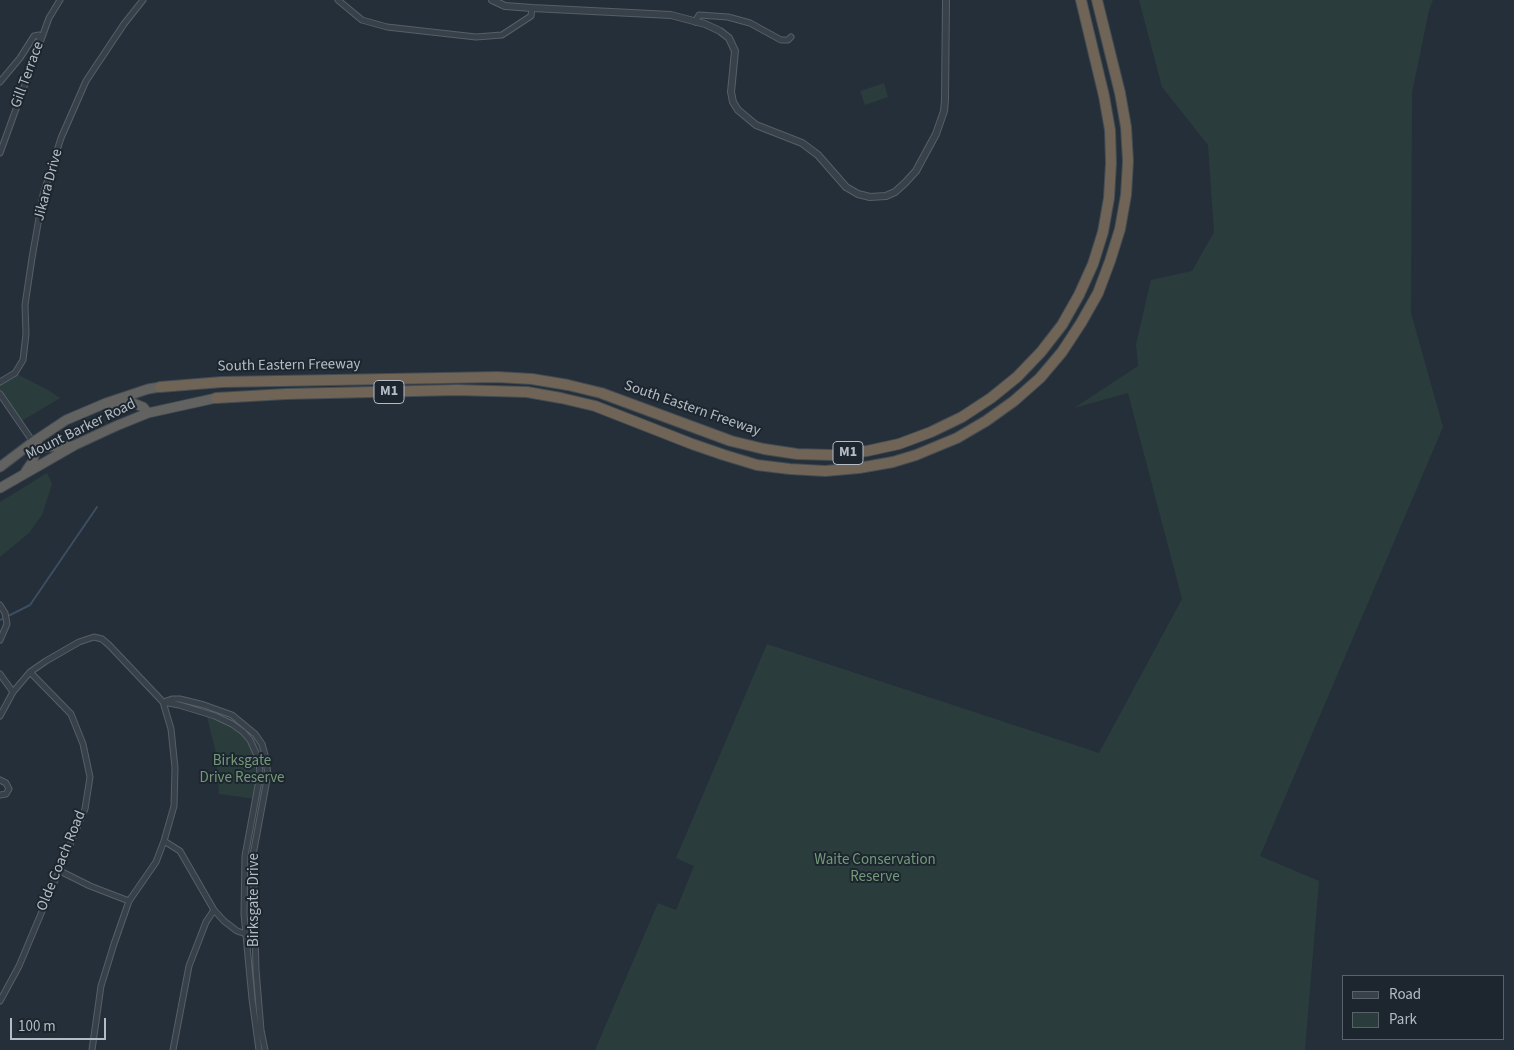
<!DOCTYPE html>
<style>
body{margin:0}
#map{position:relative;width:1514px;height:1050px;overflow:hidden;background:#252f39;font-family:"Source Sans 3",sans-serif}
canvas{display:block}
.legend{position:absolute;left:1342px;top:975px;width:162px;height:65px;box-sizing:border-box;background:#1d262e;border:1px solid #59626a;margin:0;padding:6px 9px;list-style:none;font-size:15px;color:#b4bcc5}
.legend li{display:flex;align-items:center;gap:10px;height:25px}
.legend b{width:25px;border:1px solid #59626a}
.scale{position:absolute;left:10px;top:1018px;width:96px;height:22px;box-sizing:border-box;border:2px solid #b4bcc5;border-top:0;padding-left:6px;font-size:15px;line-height:18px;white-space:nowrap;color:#b4bcc5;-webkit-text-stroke:4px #1d262e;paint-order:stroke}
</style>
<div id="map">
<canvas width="1514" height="1050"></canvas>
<ul class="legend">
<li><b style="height:6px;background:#38414a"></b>Road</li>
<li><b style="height:14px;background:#2a3d3c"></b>Park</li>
</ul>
<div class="scale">100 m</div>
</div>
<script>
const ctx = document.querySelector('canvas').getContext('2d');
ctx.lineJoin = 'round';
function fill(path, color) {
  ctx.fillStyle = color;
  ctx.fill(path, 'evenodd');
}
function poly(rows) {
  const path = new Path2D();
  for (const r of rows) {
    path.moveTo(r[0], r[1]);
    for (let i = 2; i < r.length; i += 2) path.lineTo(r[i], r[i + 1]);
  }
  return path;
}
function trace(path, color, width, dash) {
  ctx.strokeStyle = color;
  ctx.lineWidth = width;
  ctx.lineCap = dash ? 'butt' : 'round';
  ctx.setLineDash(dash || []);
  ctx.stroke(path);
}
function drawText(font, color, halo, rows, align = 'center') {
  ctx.font = font + ' "Source Sans 3",sans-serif';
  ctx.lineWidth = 4;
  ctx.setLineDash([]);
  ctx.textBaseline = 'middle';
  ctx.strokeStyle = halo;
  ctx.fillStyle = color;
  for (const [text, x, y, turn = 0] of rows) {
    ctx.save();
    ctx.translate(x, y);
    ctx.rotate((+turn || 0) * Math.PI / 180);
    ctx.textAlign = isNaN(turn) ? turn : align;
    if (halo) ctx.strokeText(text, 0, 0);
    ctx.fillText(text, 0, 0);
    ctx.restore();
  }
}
fill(poly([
 [1139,0,1433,0,1429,10,1412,93,1411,313,1443,427,1260,856,1319,881,1305,1050,595,1050,658,903,676,910,694,866,676,858,767,644,1099,753,1182,599,1128,393,1074,408,1138,366,1136,344,1151,280,1192,271,1214,232,1208,145,1162,87],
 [884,83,888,97,865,105,860,91],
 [15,373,48,390,60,398,20,422,0,394,0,382],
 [47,473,52,484,42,515,29,533,0,557,0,502],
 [204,705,214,708,246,725,262,744,267,765,264,800,219,794,216,753]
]), '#2a3d3c');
trace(poly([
 [0,620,30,605,97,507]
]), '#3c4e61', 2);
const minor = poly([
 [338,0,362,20,387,27,476,37,502,35,531,16,532,8],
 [695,22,699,15,728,17,750,23,781,40,788,40,791,37],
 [0,82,20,58,34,36,39,35,40,41],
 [0,153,49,18,60,0],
 [0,382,15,373,23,360,26,334,25,305,32,258,43,195,61,138,86,81,124,24,143,0],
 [0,394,33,442],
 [0,605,5,613,7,624,0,640],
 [0,674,13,692],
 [166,701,172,699,180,699,204,705,232,715,255,734,262,744,265,755,268,774,253,855,256,970,261,1030,265,1050],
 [0,716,13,692,30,672,46,661,79,642,94,637,102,639,109,645,163,702,179,705,215,716,232,724,243,732,250,740,259,760,260,775,245,856,244,914,252,999,259,1050],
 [0,780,6,783,9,789,6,794,0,795],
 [164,841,180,851,214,910,224,921,237,931,246,934,256,935],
 [58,870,90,886,129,901],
 [0,1001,19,966,85,809,90,777,83,744,71,714,30,672],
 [92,1050,101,986,114,944,129,901,156,862,164,841,174,806,175,768,171,729,163,702],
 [173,1050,189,966,206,922,214,910]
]);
const tertiary = poly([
 [492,0,505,6,532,8,671,15,705,24,720,31,729,38,735,51,731,92,733,102,738,110,756,125,802,143,818,155,846,187,858,194,870,197,886,196,895,192,905,183,916,171,936,134,944,111,945,100,946,0]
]);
const trunk = poly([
 [110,406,133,403,143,407,148,413],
 [33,442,43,447,70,446],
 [0,467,33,442,66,420,106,403,148,389,160,387],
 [26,471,33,461,35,451,33,442],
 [0,488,75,445,116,426,148,413,216,398]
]);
const motorway = poly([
 [160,387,222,382,497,377,532,379,568,385,601,393,731,441,764,449,797,454,832,455,867,451,899,444,931,432,962,417,991,398,1017,377,1041,352,1062,325,1079,295,1093,264,1103,232,1109,198,1111,163,1110,130,1104,96,1081,0],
 [216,398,286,394,457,390,527,392,561,398,595,406,692,444,724,455,757,465,790,469,825,471,859,468,893,462,916,455,957,438,986,421,1014,401,1040,378,1062,352,1081,323,1098,293,1110,261,1120,229,1126,195,1128,161,1126,127,1120,93,1097,0]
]);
trace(minor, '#565f68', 7);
trace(tertiary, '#565f68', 8);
trace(trunk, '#434c54', 11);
trace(motorway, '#434c54', 12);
trace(minor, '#38414a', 5);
trace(tertiary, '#38414a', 6);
trace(trunk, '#626260', 9);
trace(motorway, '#6f6456', 10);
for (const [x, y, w] of [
 [389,392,30],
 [848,453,30]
]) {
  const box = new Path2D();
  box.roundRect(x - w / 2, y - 11.5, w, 23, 4);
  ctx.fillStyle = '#1d262e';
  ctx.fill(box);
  trace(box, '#b4bcc5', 1);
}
drawText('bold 14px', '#b4bcc5', null, [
 ["M1",389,392],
 ["M1",848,453]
]);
drawText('15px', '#b4bcc5', '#1d262e', [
 ["Gill Terrace",28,75,-70],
 ["Jikara Drive",49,185,-75],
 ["South Eastern Freeway",289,366,-1],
 ["South Eastern Freeway",692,409,19],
 ["Mount Barker Road",81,430,-26],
 ["Olde Coach Road",62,861,-68],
 ["Birksgate Drive",255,900,-90]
]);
drawText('15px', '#74997a', '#1d262e', [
 ["Birksgate",242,762],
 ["Drive Reserve",242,779],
 ["Waite Conservation",875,861],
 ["Reserve",875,878]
]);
</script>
